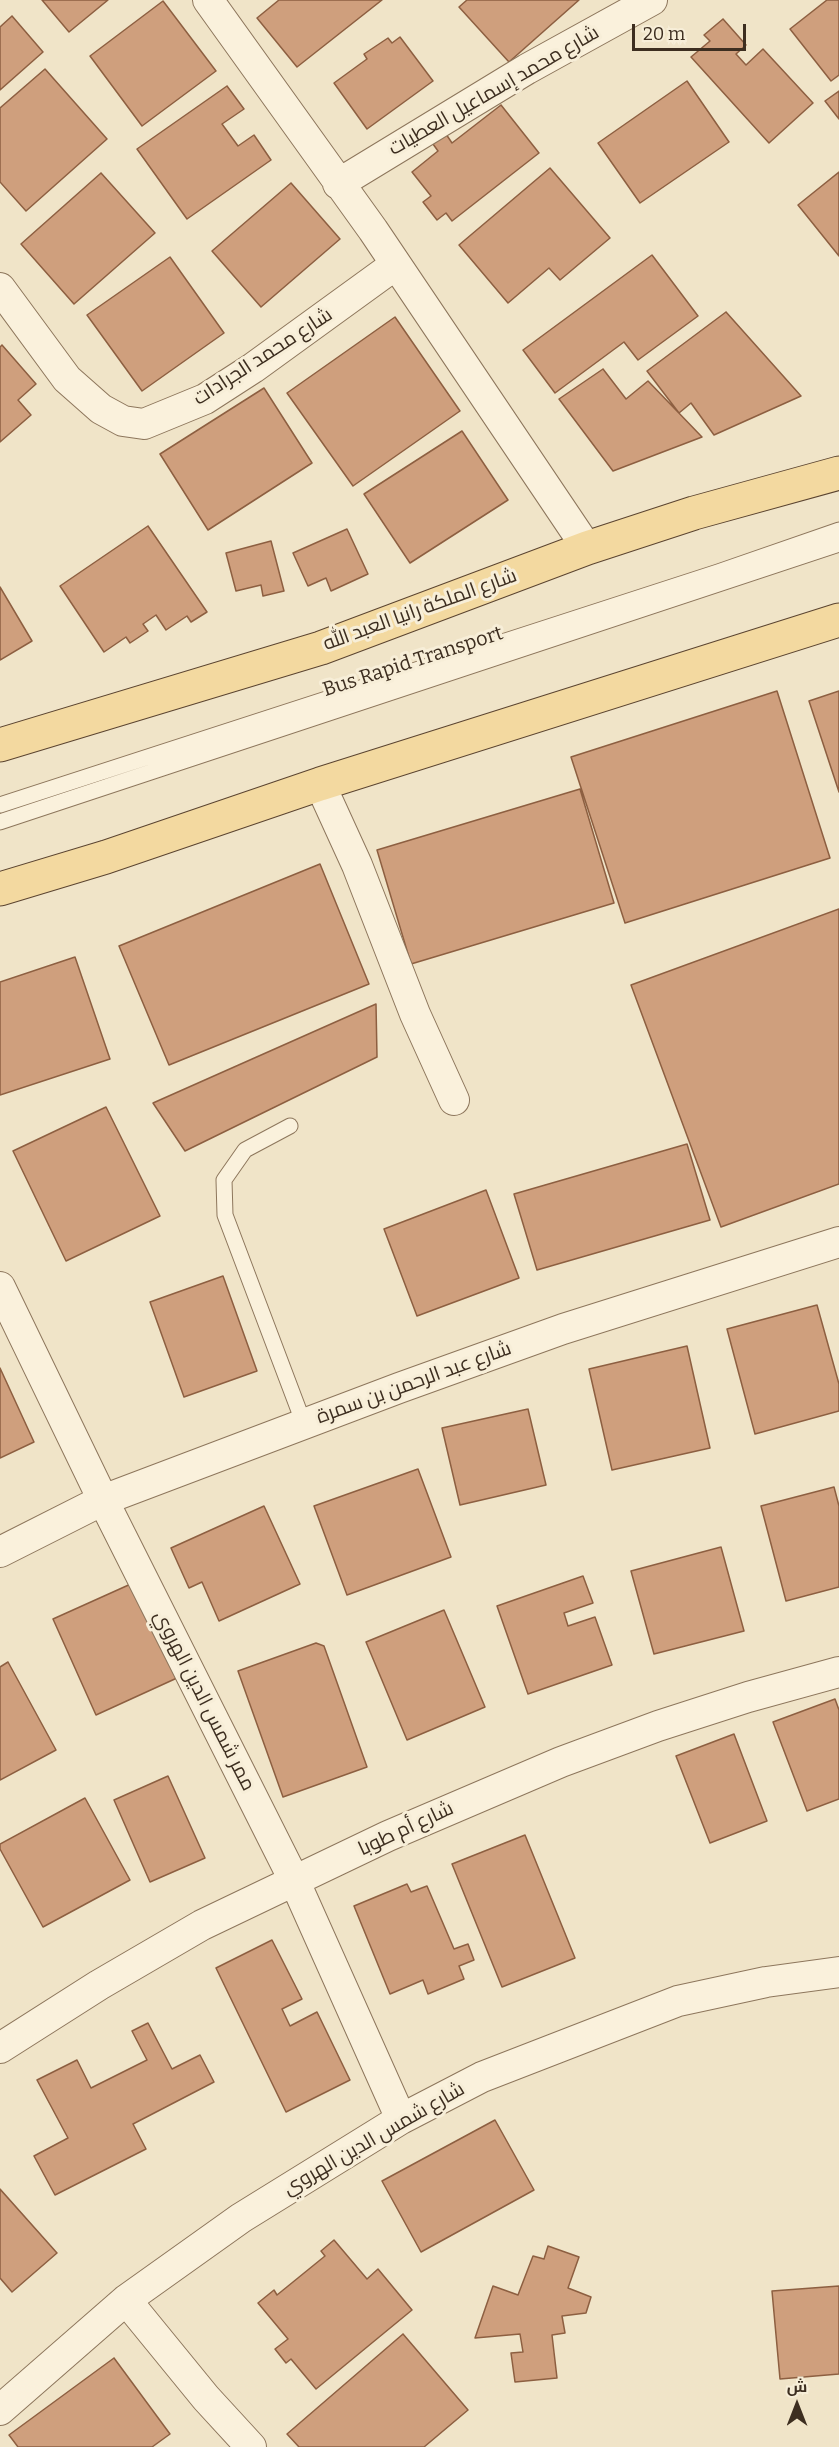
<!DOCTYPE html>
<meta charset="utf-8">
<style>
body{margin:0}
#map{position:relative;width:839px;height:2447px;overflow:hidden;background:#f0e4c8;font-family:Bitter,Cairo,serif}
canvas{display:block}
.north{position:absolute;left:767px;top:2375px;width:60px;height:60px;-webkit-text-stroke:4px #f7eed8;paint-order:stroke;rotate:0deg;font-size:16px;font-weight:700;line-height:24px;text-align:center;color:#3d2e20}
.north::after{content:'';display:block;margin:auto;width:21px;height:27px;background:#3d2e20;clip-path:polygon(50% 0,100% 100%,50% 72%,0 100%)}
.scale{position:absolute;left:632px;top:24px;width:114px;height:27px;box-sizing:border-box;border:3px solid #3d2e20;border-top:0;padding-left:8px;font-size:18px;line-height:21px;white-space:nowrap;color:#3d2e20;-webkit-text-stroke:4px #f7eed8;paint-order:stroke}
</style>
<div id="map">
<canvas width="839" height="2447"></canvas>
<div class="north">ش</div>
<div class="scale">20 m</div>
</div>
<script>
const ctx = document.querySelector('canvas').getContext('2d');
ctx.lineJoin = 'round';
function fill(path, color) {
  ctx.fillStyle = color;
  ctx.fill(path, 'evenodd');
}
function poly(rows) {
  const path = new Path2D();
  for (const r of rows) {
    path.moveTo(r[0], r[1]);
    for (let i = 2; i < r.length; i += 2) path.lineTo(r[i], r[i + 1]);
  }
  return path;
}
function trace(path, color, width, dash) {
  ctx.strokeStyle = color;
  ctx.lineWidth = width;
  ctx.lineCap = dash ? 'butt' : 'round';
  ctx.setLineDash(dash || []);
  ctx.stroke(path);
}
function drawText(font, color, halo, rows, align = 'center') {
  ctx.font = font + ' Bitter,Cairo,serif';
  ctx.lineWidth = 6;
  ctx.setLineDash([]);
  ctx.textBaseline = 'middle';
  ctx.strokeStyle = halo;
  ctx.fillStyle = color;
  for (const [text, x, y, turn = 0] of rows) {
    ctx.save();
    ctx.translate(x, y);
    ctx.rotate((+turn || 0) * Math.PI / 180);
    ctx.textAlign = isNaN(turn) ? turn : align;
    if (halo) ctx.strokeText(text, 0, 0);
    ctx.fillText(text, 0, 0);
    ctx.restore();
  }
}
const building = poly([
 [42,0,108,0,69,32,42,0],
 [279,0,382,0,297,67,257,18,279,0],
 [467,0,579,0,509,62,459,7,467,0],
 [827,0,839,0,839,75,831,81,790,29,827,0],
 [163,1,216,71,142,126,90,56,163,1],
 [12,16,43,52,0,90,0,27,12,16],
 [723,19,746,45,736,54,746,65,763,49,813,103,769,143,691,57,710,41,704,35,723,19],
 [400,37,433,81,367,129,334,83,367,59,364,54,388,38,392,43,400,37],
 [45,69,107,139,26,211,0,182,0,108,45,69],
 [687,81,729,142,640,203,598,143,687,81],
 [227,86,244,109,222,124,238,146,254,135,271,160,187,219,137,149,227,86],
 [839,91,839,119,825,101,839,91],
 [501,105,539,153,452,221,446,213,437,220,423,202,431,196,412,172,438,151,433,144,446,134,452,143,501,105],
 [550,168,610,238,560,280,549,268,508,303,459,245,550,168],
 [839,172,839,256,798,205,839,172],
 [101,173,155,233,74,304,21,244,101,173],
 [291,183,340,239,261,307,212,251,291,183],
 [652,255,698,316,638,360,624,342,555,393,523,350,652,255],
 [170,257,224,333,142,391,87,315,170,257],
 [726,312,801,396,714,435,691,403,679,413,647,371,726,312],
 [395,317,460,411,353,486,287,393,395,317],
 [2,345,36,384,18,400,31,415,0,442,0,347,2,345],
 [603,369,626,399,648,381,702,437,613,471,559,399,603,369],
 [264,388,312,463,208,530,160,454,264,388],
 [462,431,508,500,410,563,364,494,462,431],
 [148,526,207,612,191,622,187,616,166,630,156,615,143,624,148,631,130,643,126,637,104,652,60,586,148,526],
 [347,529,368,574,331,591,326,578,308,586,293,553,347,529],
 [271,541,284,591,263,596,261,585,236,591,226,553,271,541],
 [0,587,32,641,0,660,0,587],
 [777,691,830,858,625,923,571,757,777,691],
 [839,691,839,792,809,701,839,691],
 [580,789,614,903,411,964,377,850,580,789],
 [320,864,369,984,169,1065,119,946,320,864],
 [839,909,839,1184,721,1227,631,985,839,909],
 [75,957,110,1059,0,1095,0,982,75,957],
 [376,1004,377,1057,185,1151,153,1103,376,1004],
 [106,1107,160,1216,66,1261,13,1151,106,1107],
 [687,1144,710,1220,537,1270,514,1194,687,1144],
 [486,1190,519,1278,417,1316,384,1229,486,1190],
 [223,1276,257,1371,184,1397,150,1302,223,1276],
 [817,1305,839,1384,839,1411,755,1434,727,1329,817,1305],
 [687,1346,710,1448,612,1470,589,1369,687,1346],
 [0,1368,34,1442,0,1458,0,1368],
 [528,1409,546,1485,460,1505,442,1428,528,1409],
 [418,1469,451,1557,347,1595,314,1506,418,1469],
 [834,1487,839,1506,839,1587,786,1601,761,1506,834,1487],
 [264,1506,300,1584,219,1621,202,1582,189,1588,171,1548,264,1506],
 [721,1547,744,1631,654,1654,631,1571,721,1547],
 [583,1576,593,1603,564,1613,568,1626,595,1617,612,1665,528,1694,497,1606,583,1576],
 [133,1583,177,1678,96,1715,53,1619,133,1583],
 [444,1610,485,1707,407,1740,366,1642,444,1610],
 [316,1643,324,1646,367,1767,283,1797,238,1671,316,1643],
 [8,1662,56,1750,0,1780,0,1667,8,1662],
 [835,1699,839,1710,839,1799,807,1811,773,1722,835,1699],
 [734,1734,767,1821,710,1843,676,1756,734,1734],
 [168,1776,205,1858,150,1882,114,1800,168,1776],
 [85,1798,130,1880,43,1927,0,1849,0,1844,85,1798],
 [525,1835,575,1958,502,1987,452,1864,525,1835],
 [407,1884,411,1892,427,1886,454,1949,468,1944,474,1960,459,1966,464,1979,428,1994,423,1980,390,1994,354,1906,407,1884],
 [272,1940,302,1999,282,2009,290,2026,317,2012,350,2080,286,2112,216,1968,272,1940],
 [148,2023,172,2069,200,2055,214,2082,133,2124,146,2149,55,2195,34,2156,68,2138,37,2080,77,2060,91,2088,147,2060,132,2031,148,2023],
 [495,2120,534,2190,421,2252,382,2181,495,2120],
 [0,2189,57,2253,12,2292,0,2278,0,2189],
 [334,2240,367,2279,378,2269,412,2310,316,2389,291,2359,286,2363,275,2349,288,2339,258,2303,274,2290,277,2295,325,2256,321,2251,334,2240],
 [548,2246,579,2257,568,2288,591,2297,586,2313,562,2316,565,2333,552,2335,557,2378,515,2382,511,2353,523,2352,520,2334,475,2338,493,2286,518,2295,533,2256,544,2259,548,2246],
 [839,2286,839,2374,780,2379,772,2291,839,2286],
 [403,2334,468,2410,424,2447,299,2447,287,2434,403,2334],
 [114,2358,170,2434,152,2447,18,2447,9,2435,114,2358]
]);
fill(building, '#cf9f7d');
trace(building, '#8d5f41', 1.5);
const lane = poly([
 [0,805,718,572,839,530],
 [0,822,839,544],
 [290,1126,245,1150,224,1180,225,1215,304,1424]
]);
const street = poly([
 [208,0,373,230,587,548],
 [338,184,527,69,652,0],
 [0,288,67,379,101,409,123,421,144,424,205,399,253,368,395,265],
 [320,784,357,865,415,1014,454,1100],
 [0,1287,103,1500,295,1882,401,2119],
 [0,1552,103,1500,399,1388,563,1329,839,1242],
 [0,2048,99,1985,202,1925,388,1836,561,1762,658,1726,748,1697,839,1672],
 [126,2300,206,2398,251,2447],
 [0,2410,126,2300,241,2218,401,2119,482,2077,678,2001,766,1982,839,1972]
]);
const primary = poly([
 [0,745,321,648,587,548,694,513,839,473],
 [0,889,106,857,320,784,839,620]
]);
trace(lane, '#8d765c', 17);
trace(street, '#8d765c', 32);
trace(primary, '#5b4430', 35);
trace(lane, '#faf1dc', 15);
trace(street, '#faf1dc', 30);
trace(primary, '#f3d9a0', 33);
drawText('20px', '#3d2e20', '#f7eed8', [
 ["شارع محمد إسماعيل العطيات",494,91,-30],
 ["شارع محمد الجرادات",263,357,-33],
 ["شارع الملكة رانيا العبد الله",420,610,-20],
 ["Bus Rapid Transport",413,662,-18],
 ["شارع عبد الرحمن بن سمرة",414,1383,-20],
 ["ممر شمس الدين الهروي",204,1701,63],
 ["شارع أم طوبا",406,1829,-25],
 ["شارع شمس الدين الهروي",374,2139,-30]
]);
</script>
